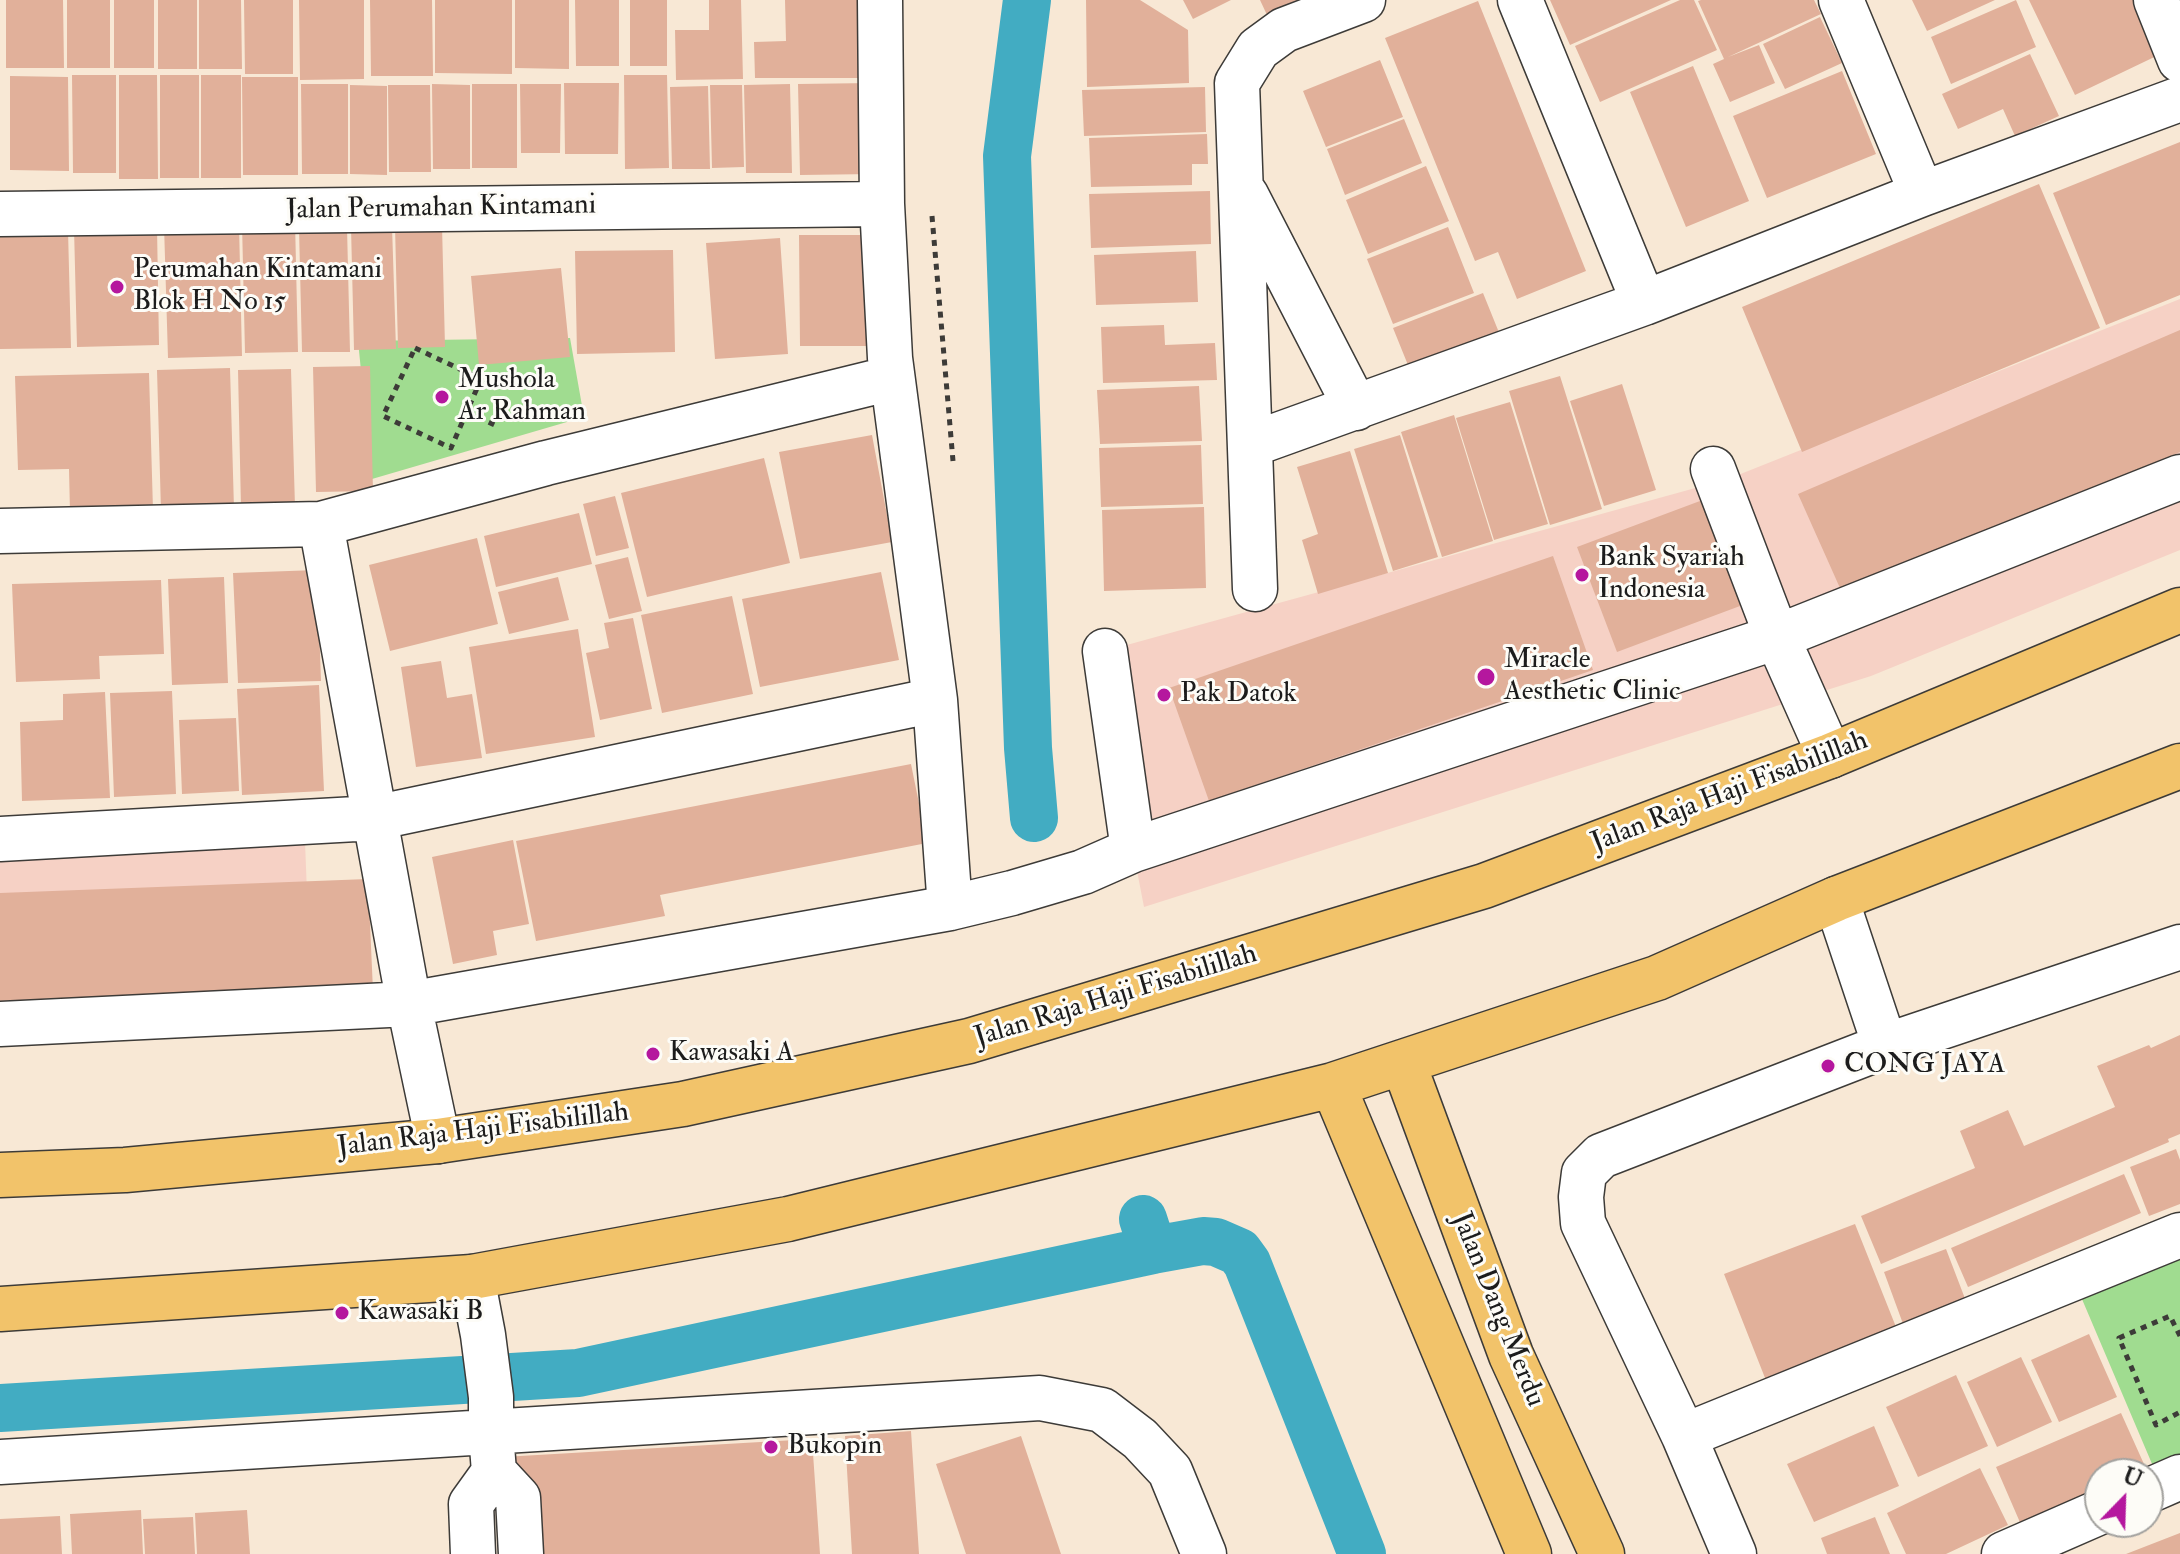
<!DOCTYPE html>
<style>
body{margin:0}
#map{position:relative;width:2180px;height:1554px;overflow:hidden;background:#f8e8d5;font-family:"IM FELL Double Pica",serif}
canvas{display:block}
.north{position:absolute;left:2084px;top:1458px;width:80px;height:80px;box-sizing:border-box;background:#fdfcf7;border:2px solid #a3a29f;border-radius:50%;rotate:23deg;font-size:22px;font-weight:700;line-height:32px;text-align:center;color:#1c1c1c}
.north::after{content:'';display:block;margin:auto;width:28px;height:36px;background:#b5179e;clip-path:polygon(50% 0,100% 100%,50% 72%,0 100%)}
</style>
<div id="map">
<canvas width="2180" height="1554"></canvas>
<div class="north">U</div>
</div>
<script>
const ctx = document.querySelector('canvas').getContext('2d');
ctx.lineJoin = 'round';
function fill(path, color) {
  ctx.fillStyle = color;
  ctx.fill(path, 'evenodd');
}
function poly(rows) {
  const path = new Path2D();
  for (const r of rows) {
    path.moveTo(r[0], r[1]);
    for (let i = 2; i < r.length; i += 2) path.lineTo(r[i], r[i + 1]);
  }
  return path;
}
function trace(path, color, width, dash) {
  ctx.strokeStyle = color;
  ctx.lineWidth = width;
  ctx.lineCap = dash ? 'butt' : 'round';
  ctx.setLineDash(dash || []);
  ctx.stroke(path);
}
function drawText(font, color, halo, rows, align = 'center') {
  ctx.font = font + ' "IM FELL Double Pica",serif';
  ctx.lineWidth = 6;
  ctx.setLineDash([]);
  ctx.textBaseline = 'middle';
  ctx.strokeStyle = halo;
  ctx.fillStyle = color;
  for (const [text, x, y, turn = 0] of rows) {
    ctx.save();
    ctx.translate(x, y);
    ctx.rotate((+turn || 0) * Math.PI / 180);
    ctx.textAlign = isNaN(turn) ? turn : align;
    if (halo) ctx.strokeText(text, 0, 0);
    ctx.fillText(text, 0, 0);
    ctx.restore();
  }
}
fill(poly([
 [2180,299,2180,550,1871,676,1144,907,1133,850,1105,651,1728,479],
 [305,842,310,969,0,979,0,852]
]), '#f6d1c5');
fill(poly([
 [570,338,584,417,372,479,358,341],
 [2180,1235,2180,1477,2161,1485,2073,1278]
]), '#a0dc90');
trace(poly([
 [1027,0,1007,156,1028,748,1034,818],
 [1153,1250,1203,1241,1216,1242,1239,1252,1247,1263,1362,1554],
 [0,1408,578,1373,1153,1250,1143,1219]
]), '#42acc2', 48);
fill(poly([
 [6,0,63,0,64,68,6,68],
 [67,0,110,0,110,68,67,68],
 [114,0,154,0,154,68,114,68],
 [158,0,197,0,197,69,158,69],
 [199,0,241,0,242,69,199,69],
 [244,0,293,0,293,74,245,74],
 [299,0,364,0,364,79,300,80],
 [370,0,432,0,433,76,371,76],
 [435,0,512,0,512,74,435,73],
 [515,0,569,0,569,69,515,68],
 [575,0,619,0,619,66,576,66],
 [630,0,667,0,667,66,630,66],
 [709,0,741,0,743,79,676,80,675,30,709,30],
 [785,0,860,0,861,78,755,78,754,42,786,41],
 [1086,0,1140,0,1188,30,1189,83,1087,87],
 [1183,0,1231,0,1193,19],
 [1260,0,1299,0,1267,15],
 [1550,0,1671,0,1570,45],
 [1680,0,1694,0,1717,50,1600,102,1575,46],
 [1701,0,1814,0,1821,14,1728,57,1759,45,1775,83,1730,102,1713,64,1724,59,1698,1],
 [1912,0,1995,0,1927,31],
 [2016,0,2036,47,1951,84,1931,37],
 [2029,0,2145,0,2169,50,2075,95],
 [1478,1,1586,271,1517,299,1498,252,1475,261,1385,38],
 [1820,17,1842,63,1785,89,1763,44],
 [2030,54,2059,116,2015,136,2003,109,1958,129,1942,94],
 [1380,60,1403,117,1326,147,1303,91],
 [1693,66,1749,201,1686,227,1630,92],
 [1842,71,1876,154,1767,198,1733,116],
 [72,75,116,75,116,173,73,173],
 [119,75,157,75,158,179,119,179],
 [160,75,199,75,199,178,160,178],
 [201,75,241,75,241,178,201,178],
 [624,75,667,75,669,168,625,169],
 [10,76,68,77,69,171,10,170],
 [242,77,298,77,298,175,243,175],
 [564,83,619,83,618,154,565,154],
 [872,83,874,174,800,175,798,84],
 [301,84,348,84,348,174,302,174],
 [432,84,470,85,470,169,433,169],
 [472,84,517,84,517,168,472,168],
 [520,84,561,84,560,153,521,153],
 [790,84,792,173,746,173,744,85],
 [350,85,387,86,387,175,350,174],
 [388,85,430,85,431,172,389,172],
 [710,85,742,85,744,167,712,168],
 [708,86,710,169,672,169,670,87],
 [1205,87,1206,132,1084,136,1082,90],
 [1404,119,1422,163,1345,195,1327,149],
 [1207,134,1208,164,1192,164,1192,185,1091,187,1089,138],
 [2180,142,2180,295,2106,325,2053,193],
 [1426,166,1449,221,1368,254,1346,200],
 [2039,184,2100,328,1802,452,1742,307],
 [1210,191,1211,244,1091,248,1089,194],
 [295,221,298,352,245,353,242,223],
 [239,224,242,356,168,358,164,225],
 [442,225,445,347,398,348,395,226],
 [392,226,396,349,354,350,351,227],
 [157,227,159,345,77,347,74,228],
 [347,227,350,352,302,352,299,228],
 [1448,227,1474,293,1393,324,1367,259],
 [68,230,71,348,0,349,0,232],
 [799,235,880,235,880,346,800,346],
 [780,238,788,354,715,359,706,243],
 [673,250,675,352,577,354,575,251],
 [1196,251,1198,302,1096,305,1094,255],
 [561,268,570,357,479,365,471,276],
 [1483,293,1500,335,1410,370,1393,328],
 [1164,325,1165,345,1215,343,1217,380,1103,383,1101,327],
 [2180,330,2180,452,1844,597,1798,494],
 [370,366,373,491,316,492,313,367],
 [230,368,234,509,161,511,157,370],
 [291,369,295,507,241,508,238,370],
 [149,373,153,510,70,512,69,469,18,470,15,376],
 [1560,376,1602,509,1550,525,1509,391],
 [1622,384,1656,490,1604,506,1570,401],
 [1199,386,1202,441,1100,444,1097,390],
 [1510,402,1548,524,1494,540,1456,418],
 [1454,415,1493,541,1442,557,1401,432],
 [872,435,892,542,800,559,779,452],
 [1400,435,1438,557,1393,571,1354,449],
 [1201,445,1203,504,1101,507,1099,448],
 [1350,451,1388,573,1318,594,1302,540,1318,534,1297,467],
 [764,458,790,563,647,597,621,493],
 [615,496,629,548,596,556,583,504],
 [1708,498,1748,603,1617,652,1577,547],
 [1204,507,1206,588,1104,591,1102,510],
 [579,513,592,564,496,587,484,536],
 [477,538,498,624,390,651,369,565],
 [1553,556,1593,670,1209,801,1169,688],
 [628,557,642,611,609,619,595,565],
 [317,570,321,681,238,683,233,573],
 [881,572,899,660,760,687,742,599],
 [224,577,228,683,172,685,168,579],
 [558,577,569,620,509,634,498,592],
 [161,580,164,654,99,656,100,679,16,682,12,584],
 [732,596,753,694,662,713,641,615],
 [633,618,652,709,600,720,586,653,609,648,604,623],
 [578,629,595,737,486,754,469,647],
 [441,661,447,698,472,694,482,758,416,767,401,667],
 [319,685,324,791,242,795,237,689],
 [172,691,176,794,114,797,110,693],
 [105,692,110,798,22,801,20,722,63,720,63,694],
 [236,718,239,791,182,794,179,720],
 [911,764,927,843,660,895,665,916,536,941,516,841],
 [513,840,529,924,493,931,497,955,453,964,432,857],
 [368,879,373,991,0,1006,0,893],
 [2180,1035,2180,1134,2168,1139,2169,1142,1881,1264,1861,1216,1975,1168,1960,1131,2008,1110,2024,1146,2115,1107,2097,1066,2149,1045,2151,1048],
 [2176,1149,2180,1160,2180,1204,2149,1216,2130,1167],
 [2124,1174,2141,1213,1968,1287,1951,1248],
 [1855,1224,1898,1332,1767,1383,1724,1274],
 [1946,1249,1969,1309,1906,1332,1884,1272],
 [2089,1334,2117,1397,2059,1422,2031,1360],
 [2021,1357,2052,1422,1997,1447,1967,1382],
 [1956,1375,1988,1446,1918,1477,1886,1407],
 [2121,1413,2148,1473,2100,1474,2100,1494,2022,1527,1996,1467],
 [1874,1426,1899,1486,1814,1522,1787,1464],
 [911,1431,919,1554,852,1554,845,1436],
 [1021,1436,1061,1554,966,1554,936,1464],
 [812,1439,820,1554,508,1554,503,1457],
 [1980,1468,2008,1525,1946,1554,1906,1554,1887,1513],
 [141,1510,143,1554,72,1554,70,1514],
 [247,1510,250,1554,197,1554,195,1513],
 [60,1516,62,1554,0,1554,0,1519],
 [193,1517,195,1554,145,1554,143,1519],
 [1875,1517,1890,1554,1827,1554,1821,1538],
 [2180,1533,2180,1554,2126,1554]
]), '#e1b09a');
const minor = poly([
 [880,0,882,204,890,358,935,700,950,908],
 [1520,0,1644,303],
 [1841,0,1922,194],
 [2156,0,2180,60],
 [1246,195,1356,408],
 [0,214,882,204],
 [1250,445,1644,303,1922,194,2180,99],
 [1713,469,1777,637,1830,756],
 [321,524,409,1004,438,1141],
 [0,531,321,524,546,463,892,378],
 [1255,589,1237,83,1258,49,1284,30,1363,0],
 [1105,651,1133,850],
 [0,839,374,818,935,700],
 [1836,899,1885,1046],
 [0,1024,409,1004,950,908,1012,893,1083,872,1133,850,1777,637,2180,477],
 [472,1277,483,1335,491,1397,491,1433,494,1472,518,1498,521,1554],
 [1684,1436,2180,1235],
 [0,1462,1040,1398,1102,1410,1140,1439,1170,1471,1204,1554],
 [2148,1491,2180,1477],
 [473,1554,471,1504,494,1472],
 [1734,1554,1684,1436,1583,1223,1581,1197,1584,1173,1601,1156,1885,1046,2180,947],
 [2004,1554,2100,1512]
]);
const major = poly([
 [1403,1062,1511,1355,1602,1554],
 [1333,1085,1529,1554],
 [0,1175,125,1170,438,1141,683,1104,969,1041,1484,886,1830,756,2180,610],
 [0,1309,472,1277,788,1219,1333,1085,1657,978,1836,899,2180,766]
]);
trace(minor, '#3d3b38', 47);
trace(major, '#3d3b38', 47);
trace(poly([
 [932,216,953,461],
 [415,348,481,379,451,448,383,416,415,348],
 [467,412,499,427],
 [2180,1336,2170,1316,2119,1338,2156,1425,2180,1412]
]), '#3d3b38', 5, [6, 6]);
trace(minor, '#fff', 44);
trace(major, '#f2c36a', 44);
for (const [x, y, r, color] of [
 [117,287,8,"#b5179e"],
 [442,397,8,"#b5179e"],
 [1582,575,8,"#b5179e"],
 [1486,677,10,"#b5179e"],
 [1164,695,8,"#b5179e"],
 [653,1054,8,"#b5179e"],
 [1828,1066,8,"#b5179e"],
 [342,1313,8,"#b5179e"],
 [771,1447,8,"#b5179e"]
]) {
  const dot = new Path2D();
  dot.arc(x, y, r, 0, 2 * Math.PI);
  ctx.fillStyle = color;
  ctx.fill(dot);
  trace(dot, '#fdfcf7', 3);
}
drawText('28px', '#1c1c1c', '#fdfcf7', [
 ["Jalan Perumahan Kintamani",441,209,-1],
 ["Jalan Raja Haji Fisabilillah",1730,793,-21],
 ["Jalan Raja Haji Fisabilillah",1116,997,-17],
 ["Jalan Raja Haji Fisabilillah",483,1131,-7],
 ["Jalan Dang Merdu",1497,1310,68]
]);
drawText('28px', '#1c1c1c', '#fdfcf7', [
 ["Perumahan Kintamani",133,271],
 ["Blok H No 15",133,303],
 ["Mushola",458,381],
 ["Ar Rahman",458,413],
 ["Bank Syariah",1598,559],
 ["Indonesia",1598,591],
 ["Miracle",1504,661],
 ["Aesthetic Clinic",1504,693],
 ["Pak Datok",1180,695],
 ["Kawasaki A",669,1054],
 ["CONG JAYA",1844,1066],
 ["Kawasaki B",358,1313],
 ["Bukopin",787,1447]
], 'left');
</script>
